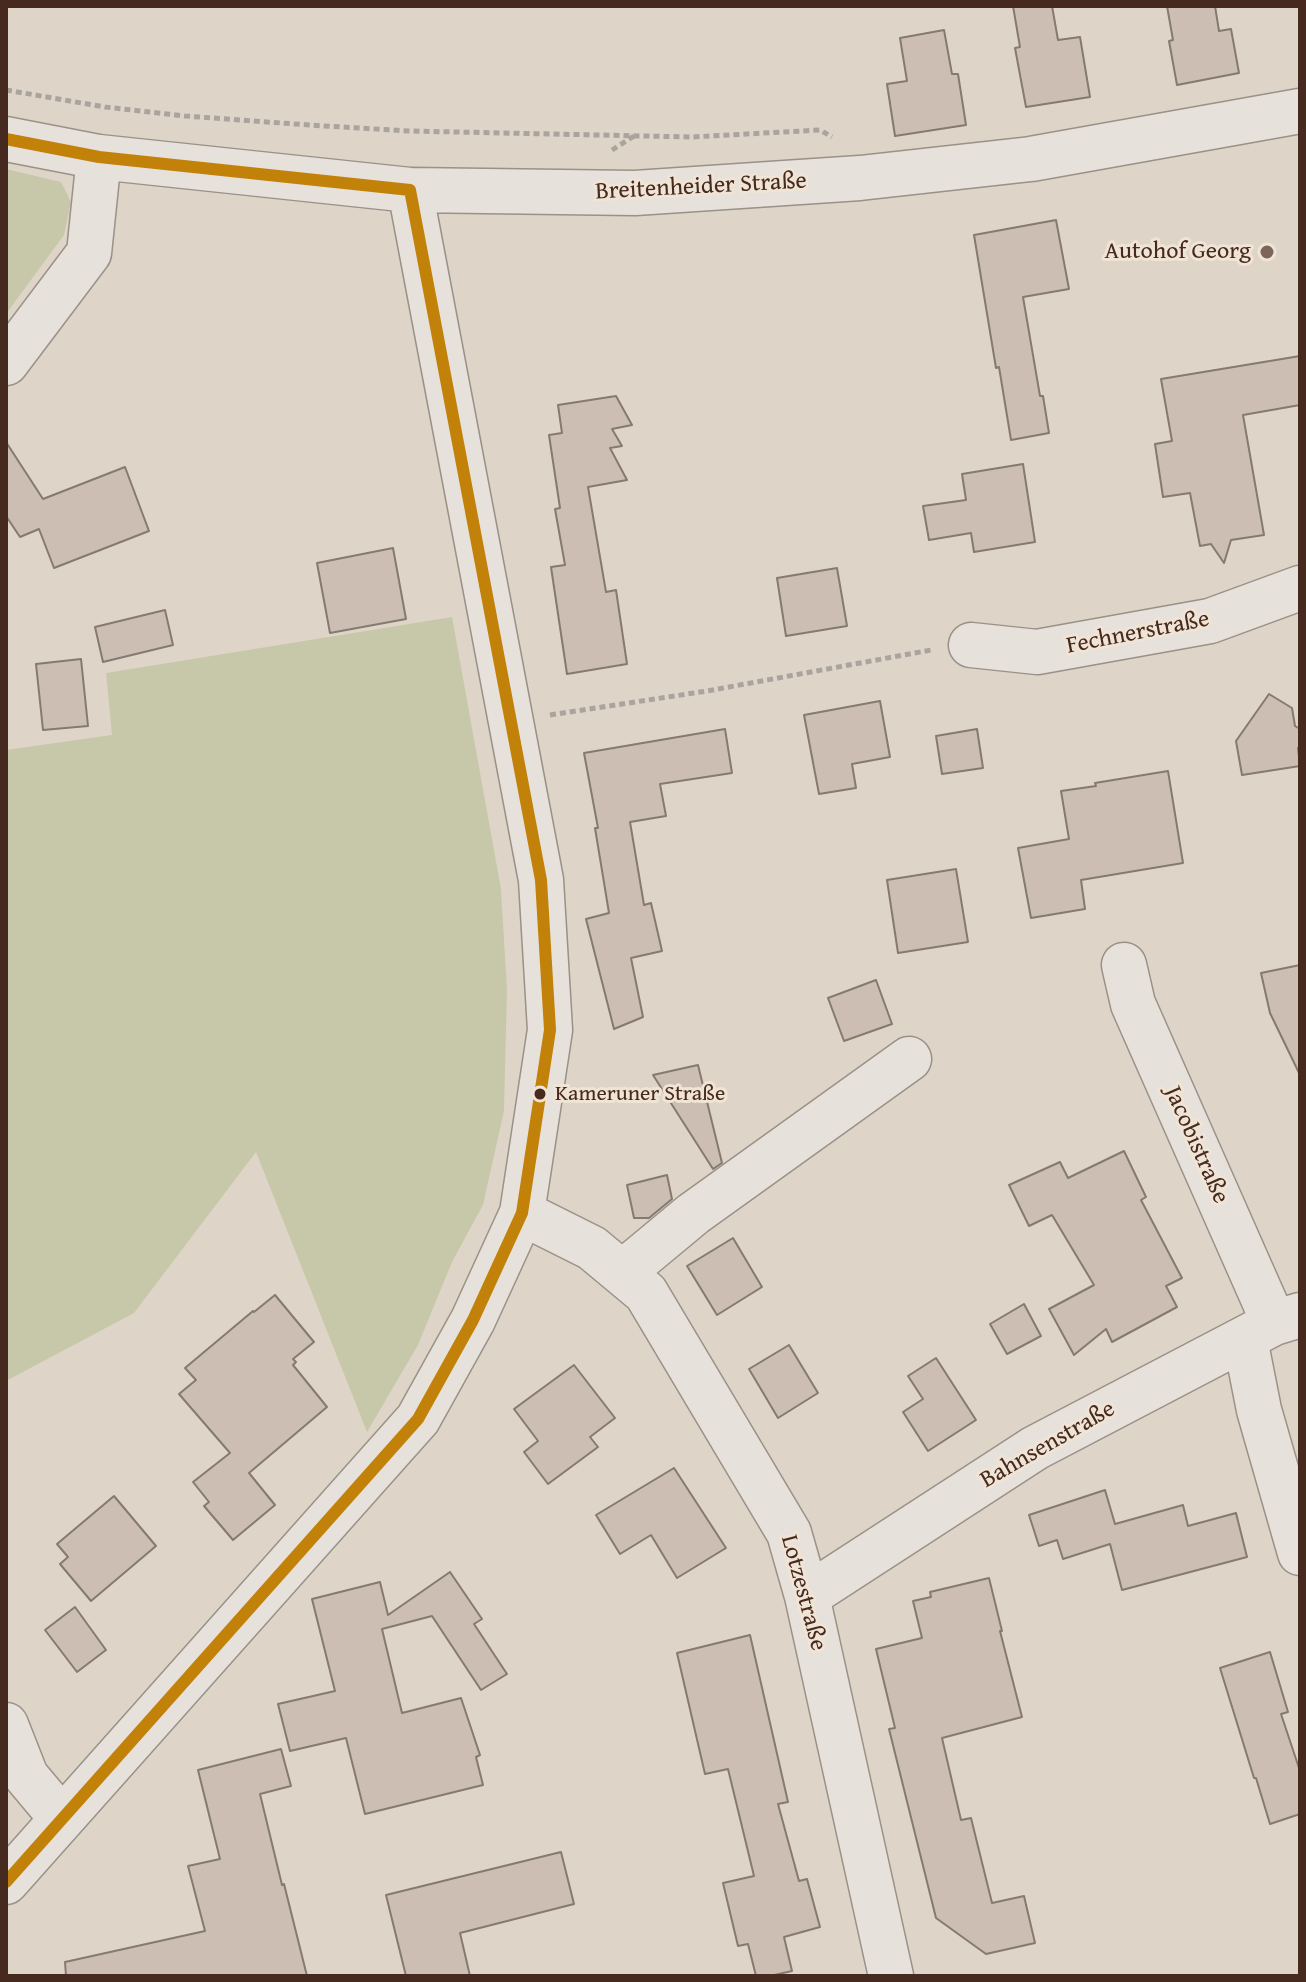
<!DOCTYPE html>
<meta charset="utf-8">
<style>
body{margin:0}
#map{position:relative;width:1306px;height:1982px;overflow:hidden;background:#ded5c8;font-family:"Gentium Book Plus",serif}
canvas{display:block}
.frame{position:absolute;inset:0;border:8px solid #472a1f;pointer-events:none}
</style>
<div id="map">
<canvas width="1306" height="1982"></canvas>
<div class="frame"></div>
</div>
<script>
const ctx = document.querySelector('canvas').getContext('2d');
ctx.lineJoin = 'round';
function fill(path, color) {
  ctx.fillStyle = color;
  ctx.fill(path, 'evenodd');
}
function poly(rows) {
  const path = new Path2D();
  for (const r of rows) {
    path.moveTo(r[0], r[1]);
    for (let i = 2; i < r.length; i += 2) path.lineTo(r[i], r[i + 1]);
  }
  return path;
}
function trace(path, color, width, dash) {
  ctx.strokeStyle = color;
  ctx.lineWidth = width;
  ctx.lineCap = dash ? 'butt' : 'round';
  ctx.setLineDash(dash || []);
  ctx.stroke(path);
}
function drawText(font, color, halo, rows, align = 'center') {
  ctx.font = font + ' "Gentium Book Plus",serif';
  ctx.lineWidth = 6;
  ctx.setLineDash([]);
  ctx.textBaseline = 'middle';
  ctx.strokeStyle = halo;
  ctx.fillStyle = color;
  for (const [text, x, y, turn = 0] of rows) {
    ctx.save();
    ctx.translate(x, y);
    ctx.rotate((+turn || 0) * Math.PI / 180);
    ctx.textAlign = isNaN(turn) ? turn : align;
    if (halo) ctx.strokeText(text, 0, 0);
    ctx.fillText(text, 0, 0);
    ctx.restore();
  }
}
fill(poly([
 [6,169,61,182,71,202,64,235,6,314],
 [452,617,501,889,507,990,504,1111,483,1205,452,1262,418,1345,367,1432,256,1152,134,1313,6,1381,6,750,112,735,106,673]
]), '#c7c8aa');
const building = poly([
 [1013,6,1052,6,1058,40,1080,37,1090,97,1026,107,1015,48,1020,47,1013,6],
 [1167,6,1215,6,1219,31,1231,29,1239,73,1177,85,1169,41,1173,40,1167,6],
 [944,30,952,74,958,74,966,125,895,136,887,84,907,81,900,38,944,30],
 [1056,220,1069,289,1023,297,1040,396,1043,396,1049,433,1011,440,999,367,996,368,974,235,1056,220],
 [1300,356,1300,405,1243,415,1264,535,1231,540,1224,563,1211,544,1200,546,1190,493,1163,497,1155,444,1172,441,1161,379,1300,356],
 [616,396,632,425,612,429,622,446,610,448,627,480,588,487,606,592,616,590,627,664,567,674,551,567,565,565,555,509,560,508,549,435,562,433,558,405,616,396],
 [6,442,43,499,125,467,149,531,54,568,39,529,20,537,6,516,6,442],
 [1023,464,1035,542,974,552,971,533,929,540,923,506,966,500,962,474,1023,464],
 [393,548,406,619,330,633,317,563,393,548],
 [837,568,847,626,786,636,777,578,837,568],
 [165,610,173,645,103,662,95,627,165,610],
 [81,659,88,726,43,730,36,664,81,659],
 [1269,694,1292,708,1295,726,1300,729,1300,745,1298,748,1300,766,1242,775,1236,741,1269,694],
 [880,701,890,757,852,764,856,788,819,794,804,715,880,701],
 [725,729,732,773,660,784,666,816,630,822,644,905,651,903,662,951,631,958,643,1017,614,1029,586,919,609,913,595,828,598,828,584,753,725,729],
 [977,729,983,768,942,774,936,736,977,729],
 [1168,771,1183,863,1081,880,1085,909,1031,918,1018,848,1069,839,1061,791,1096,786,1095,783,1168,771],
 [956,869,968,942,898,953,887,880,956,869],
 [1300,965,1300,1075,1270,1013,1261,973,1300,965],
 [876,980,892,1024,844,1041,828,998,876,980],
 [698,1065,722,1163,713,1169,653,1075,698,1065],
 [1124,1151,1146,1197,1141,1200,1182,1278,1166,1286,1177,1307,1112,1342,1106,1329,1074,1355,1049,1309,1094,1285,1052,1215,1029,1226,1009,1185,1060,1162,1068,1178,1124,1151],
 [667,1175,672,1199,649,1218,634,1218,627,1185,667,1175],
 [733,1238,762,1287,717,1315,687,1266,733,1238],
 [275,1295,314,1342,293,1359,296,1362,293,1365,327,1407,249,1473,275,1505,233,1540,204,1506,209,1502,193,1482,230,1453,179,1394,196,1380,185,1368,253,1311,254,1312,275,1295],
 [1024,1304,1041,1336,1007,1354,990,1324,1024,1304],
 [789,1345,818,1393,778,1418,749,1369,789,1345],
 [936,1358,976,1420,928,1451,903,1412,923,1399,908,1376,936,1358],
 [574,1365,615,1418,590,1437,598,1447,548,1484,524,1452,538,1441,514,1409,574,1365],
 [674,1468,726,1548,677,1578,651,1535,620,1554,596,1515,674,1468],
 [1105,1490,1115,1524,1183,1505,1188,1526,1236,1513,1247,1557,1122,1590,1110,1544,1063,1559,1057,1540,1039,1546,1029,1515,1105,1490],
 [114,1496,156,1546,91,1601,60,1564,68,1557,57,1544,114,1496],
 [450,1572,482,1619,474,1624,507,1674,481,1690,432,1616,382,1629,402,1713,461,1698,480,1755,476,1757,483,1785,365,1814,346,1738,290,1751,278,1704,335,1691,312,1599,380,1582,388,1615,450,1572],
 [989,1578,1002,1631,1000,1631,1022,1717,942,1738,961,1820,971,1818,992,1903,1024,1896,1035,1943,986,1954,936,1918,889,1729,895,1728,876,1649,922,1638,913,1601,931,1597,930,1592,989,1578],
 [75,1607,106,1650,77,1672,45,1630,75,1607],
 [750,1635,788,1802,778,1804,799,1881,807,1879,820,1927,784,1937,792,1971,770,1976,756,1976,748,1944,738,1946,723,1883,754,1876,728,1769,705,1774,677,1653,750,1635],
 [1270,1652,1288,1712,1281,1714,1300,1771,1300,1814,1270,1824,1256,1778,1254,1778,1220,1668,1270,1652],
 [281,1749,291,1786,260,1794,282,1885,284,1884,307,1976,66,1976,65,1962,205,1931,188,1866,220,1859,198,1770,281,1749],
 [561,1852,574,1904,460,1933,470,1976,406,1976,386,1895,561,1852]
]);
fill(building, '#cdbeb4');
trace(building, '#847a72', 2);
const minor = poly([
 [6,139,99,157,410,190,635,193,860,178,1031,159,1300,111],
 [6,363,89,253,99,157],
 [971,645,1037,652,1210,621,1300,588],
 [1124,965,1133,1004,1274,1323],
 [522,1213,592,1248,646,1293,789,1533,807,1596,891,1976],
 [622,1273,693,1214,909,1059],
 [1245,1339,1259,1410,1300,1553],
 [807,1596,1035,1448,1274,1323,1300,1315],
 [6,1725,26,1776,62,1819],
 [6,1882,418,1419,473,1320,522,1213,550,1030,541,880,410,190]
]);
trace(minor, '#9a9188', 47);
trace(poly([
 [6,90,105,107,185,116,309,125,409,131,692,137,820,130,832,137],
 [612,150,634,136],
 [550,715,707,691,931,650]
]), '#aba49e', 5, [6, 4]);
trace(minor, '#e6e1da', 44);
trace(poly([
 [6,139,99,157,410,190],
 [6,1882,418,1419,473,1320,522,1213,550,1030,541,880,410,190]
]), '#c28109', 12);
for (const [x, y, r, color] of [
 [1267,252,8,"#7c665a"],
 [540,1094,7,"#472a1f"]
]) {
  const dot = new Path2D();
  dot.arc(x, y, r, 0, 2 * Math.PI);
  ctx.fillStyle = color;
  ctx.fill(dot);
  trace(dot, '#efe4d5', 3);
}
drawText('22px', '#472a1f', '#efe4d5', [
 ["Kameruner Straße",555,1094]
], 'left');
drawText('24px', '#472a1f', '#efe4d5', [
 ["Breitenheider Straße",701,187,-3],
 ["Fechnerstraße",1138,633,-11],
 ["Jacobistraße",1196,1145,66],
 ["Bahnsenstraße",1048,1445,-30],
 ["Lotzestraße",803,1593,75]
]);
drawText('24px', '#472a1f', '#efe4d5', [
 ["Autohof Georg",1251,252]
], 'right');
</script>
